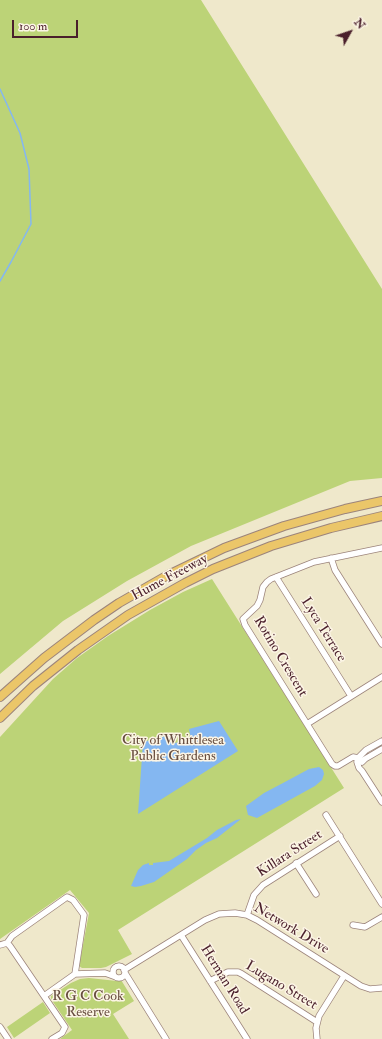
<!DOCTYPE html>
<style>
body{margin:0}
#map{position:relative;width:382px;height:1039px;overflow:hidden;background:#efe8cb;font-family:"IM FELL Double Pica",serif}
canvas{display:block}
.north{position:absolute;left:330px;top:12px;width:40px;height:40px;-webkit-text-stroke:3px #fcf5e5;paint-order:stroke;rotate:50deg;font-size:11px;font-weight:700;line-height:16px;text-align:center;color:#4a1f2b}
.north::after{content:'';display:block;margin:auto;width:14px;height:18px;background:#4a1f2b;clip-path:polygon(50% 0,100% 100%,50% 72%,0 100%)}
.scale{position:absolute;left:12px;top:20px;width:66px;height:18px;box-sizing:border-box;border:2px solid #4a1f2b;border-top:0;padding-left:5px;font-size:12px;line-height:14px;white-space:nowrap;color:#4a1f2b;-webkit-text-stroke:3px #fcf5e5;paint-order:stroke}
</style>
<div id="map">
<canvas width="382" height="1039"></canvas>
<div class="north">N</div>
<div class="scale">100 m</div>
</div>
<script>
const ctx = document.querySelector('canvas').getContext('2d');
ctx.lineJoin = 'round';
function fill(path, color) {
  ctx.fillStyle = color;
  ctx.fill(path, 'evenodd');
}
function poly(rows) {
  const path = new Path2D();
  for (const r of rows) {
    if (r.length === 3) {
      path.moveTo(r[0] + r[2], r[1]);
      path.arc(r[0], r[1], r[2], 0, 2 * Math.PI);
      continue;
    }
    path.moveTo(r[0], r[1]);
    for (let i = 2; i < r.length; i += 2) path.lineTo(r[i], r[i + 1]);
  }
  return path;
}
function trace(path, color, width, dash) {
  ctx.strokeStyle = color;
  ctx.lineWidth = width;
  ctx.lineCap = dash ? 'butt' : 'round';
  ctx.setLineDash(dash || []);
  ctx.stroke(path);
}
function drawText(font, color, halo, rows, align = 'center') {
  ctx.font = font + ' "IM FELL Double Pica",serif';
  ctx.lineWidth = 3;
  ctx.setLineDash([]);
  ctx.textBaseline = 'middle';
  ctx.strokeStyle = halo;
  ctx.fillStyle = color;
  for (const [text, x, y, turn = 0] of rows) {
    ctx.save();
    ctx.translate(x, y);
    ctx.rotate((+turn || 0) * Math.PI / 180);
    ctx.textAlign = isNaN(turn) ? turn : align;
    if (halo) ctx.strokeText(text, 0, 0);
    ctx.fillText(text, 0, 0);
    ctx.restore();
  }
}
fill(poly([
 [0,0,201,0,382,289,382,478,350,481,191,546,127,581,63,621,0,674],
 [212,579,344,788,118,930,132,954,106,967,101,968,82,968,79,966,89,913,70,890,0,939,0,737,53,679,77,658,108,636,150,610,183,592],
 [118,975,134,1001,113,1014,129,1039,60,1039,72,1030,51,999,51,996,71,983,80,979,89,978,117,981],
 [43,1002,50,1013,14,1038,7,1027]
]), '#bcd377');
fill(poly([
 [219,721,238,751,138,814,143,742,173,734,175,743,191,739,189,729],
 [319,767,323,770,324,774,322,780,315,786,257,818,248,815,246,806,264,793,283,783,309,769],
 [241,819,217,838,206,843,196,850,187,859,154,882,141,886,135,887,131,886,138,870,143,865,149,863,149,865,153,865,153,863,169,861,207,838,217,830,236,820]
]), '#84b7f1');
trace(poly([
 [0,89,20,133,29,169,31,224,11,262,0,281]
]), '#84b7f1', 1.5);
const minor = poly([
 [331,558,335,570,382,644],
 [276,577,351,696],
 [307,724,382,677],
 [382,741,366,750,358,758,357,762,359,768,362,771,382,802],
 [362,762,358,758,353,757,338,766,335,766,332,764,245,625,243,619,257,606,260,600,263,587,267,582,271,579,314,562,382,548],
 [362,762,365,759,382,749],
 [326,815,382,904],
 [296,863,316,894],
 [247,915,254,895,263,885,340,836],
 [353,925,365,927,382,917],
 [181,935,247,1039],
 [7,943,12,936,67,897,73,900,84,915,75,974],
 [0,945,7,943,10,946,65,1027,62,1033,52,1039],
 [119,972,6],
 [124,970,205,920,219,914,235,913,247,915,257,920,361,986,370,989,382,988],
 [125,973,166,1039],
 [210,981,228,972,238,972,242,974,317,1022],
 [44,996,75,974,105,973,116,977],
 [0,1027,8,1039],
 [317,1039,316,1028,319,1016,344,976]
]);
const highway = poly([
 [0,697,44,658,94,620,119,603,168,575,224,548,284,526,345,509,382,501],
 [0,718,33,686,78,650,128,615,185,583,213,569,271,546,331,528,382,516]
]);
trace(minor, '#9c847b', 7);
trace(highway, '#9c847b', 10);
trace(minor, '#fff', 5.5);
trace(highway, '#ebc669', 8);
drawText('14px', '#4a1f2b', '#fcf5e5', [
 ["Hume Freeway",170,578,-28],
 ["Lyca Terrace",323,630,58],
 ["Rotino Crescent",280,657,59],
 ["Killara Street",290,854,-33],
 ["Network Drive",291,929,31],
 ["Herman Road",224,980,58],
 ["Lugano Street",281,986,31]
]);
drawText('14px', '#664c3e', '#fcf5e5', [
 ["City of Whittlesea",173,741],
 ["Public Gardens",173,757],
 ["R G C Cook",88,997],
 ["Reserve",88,1013]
]);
</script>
